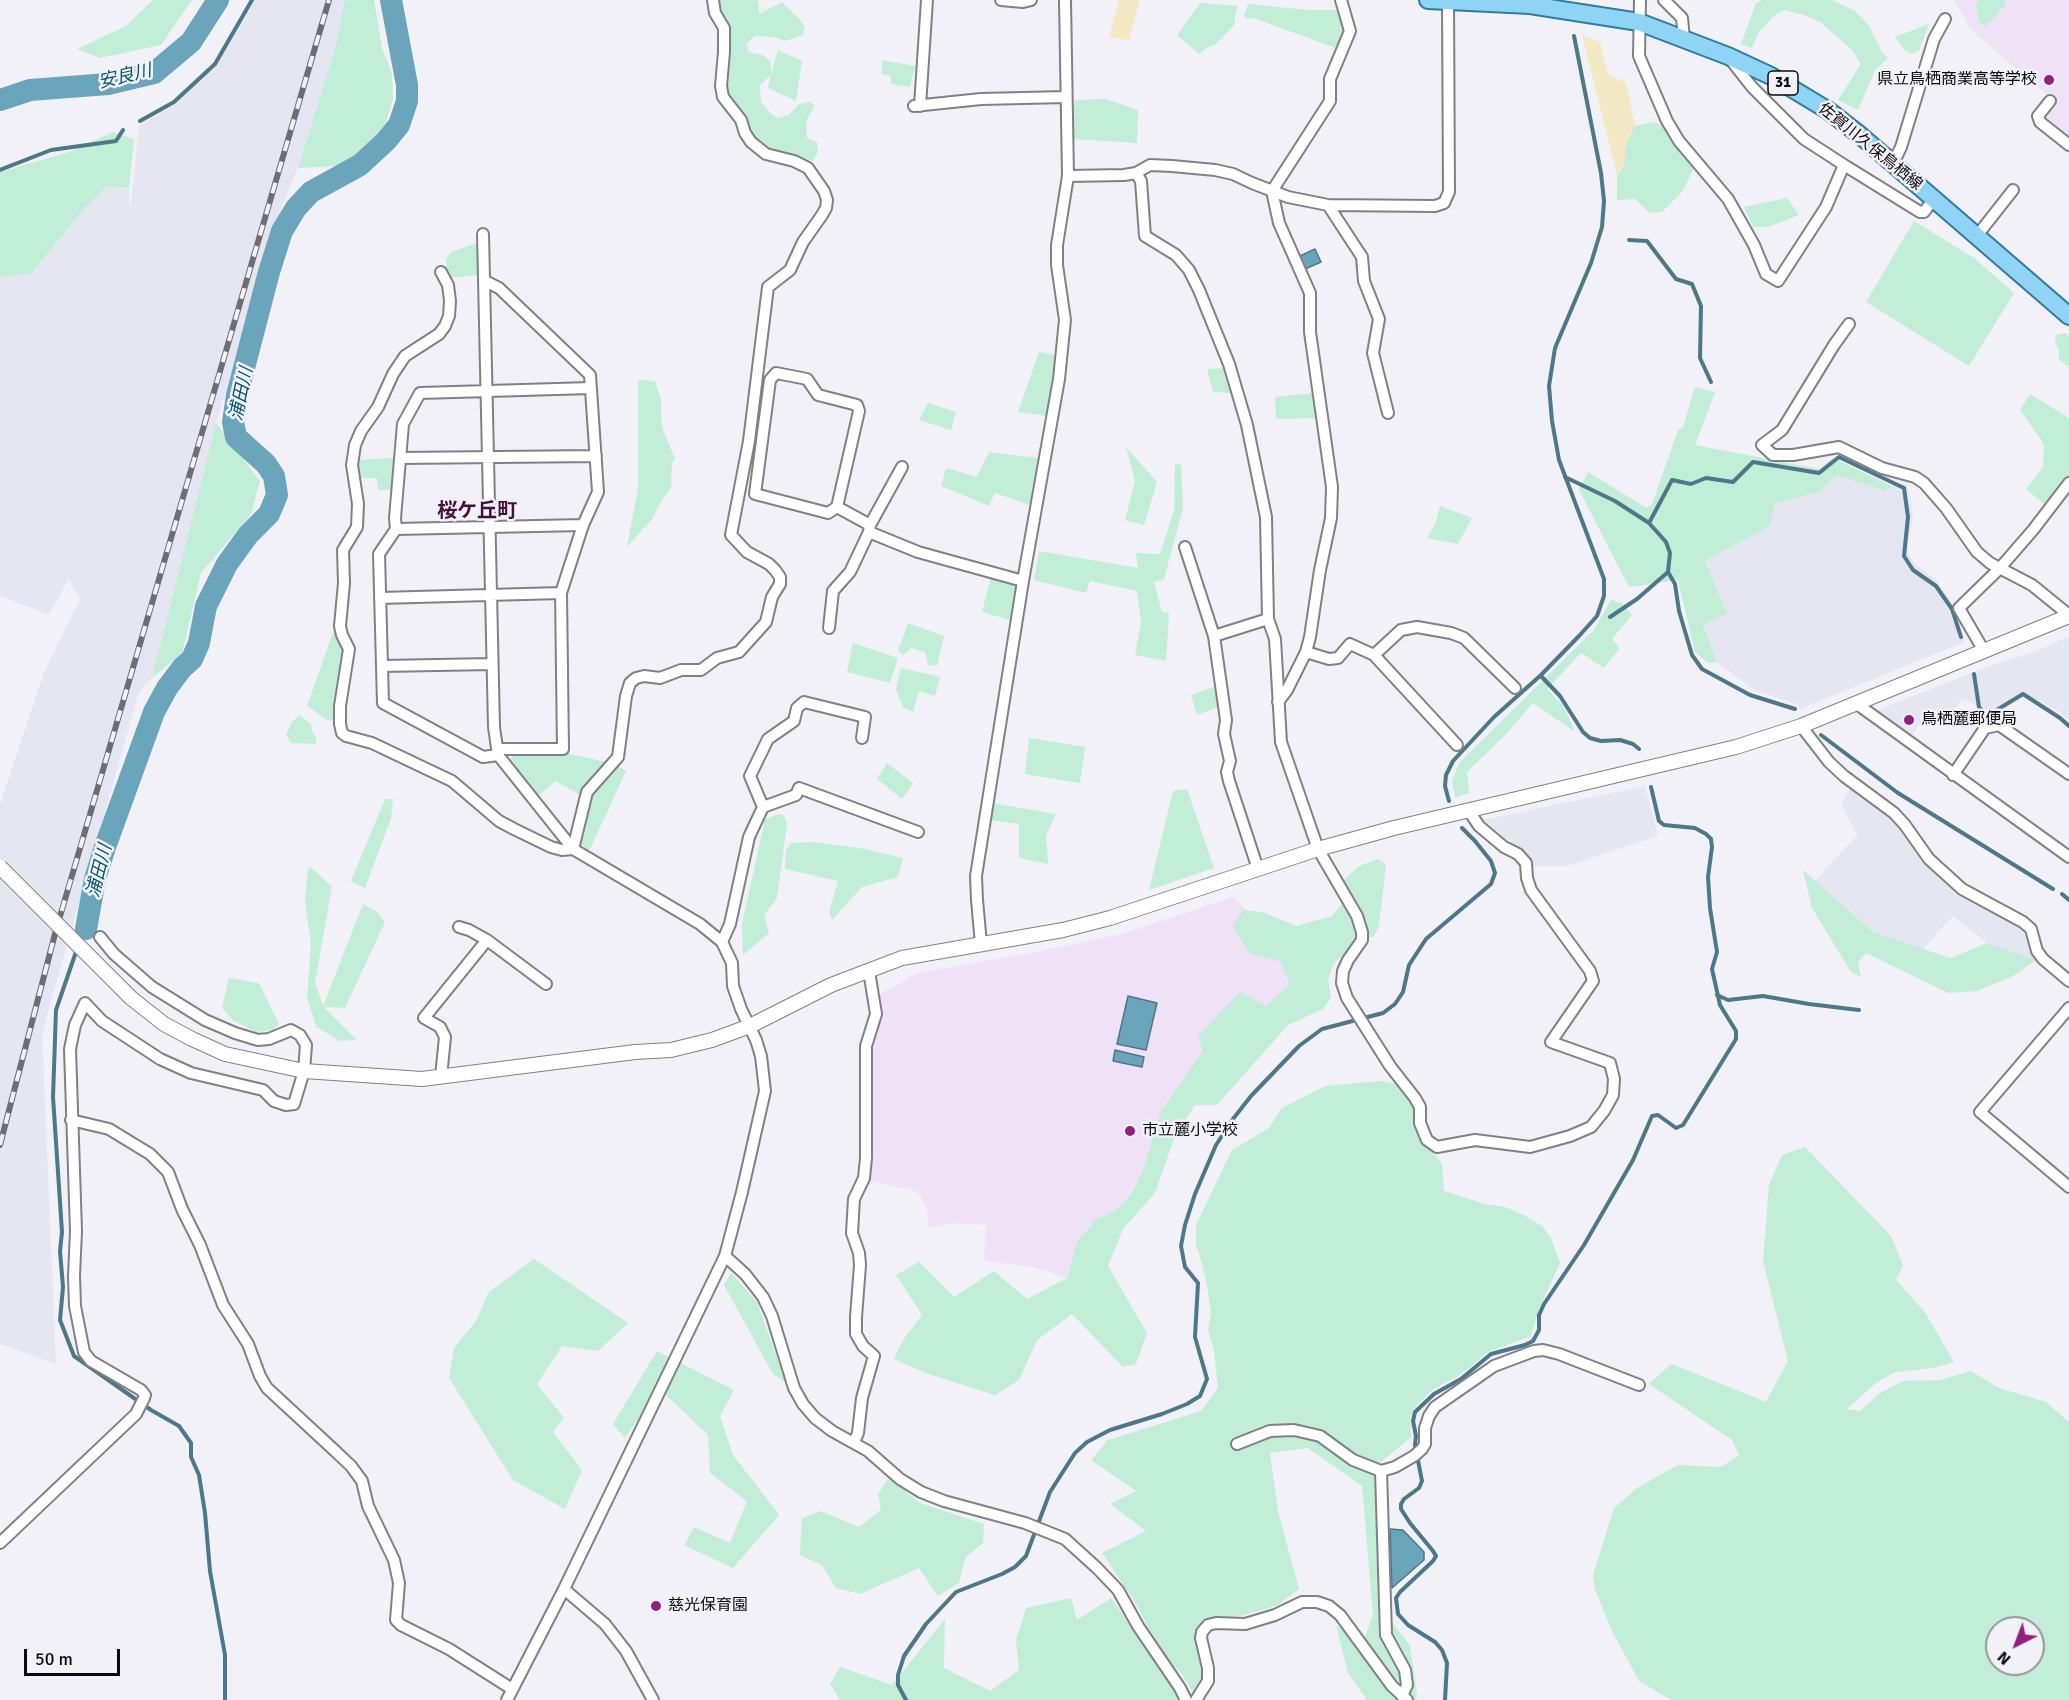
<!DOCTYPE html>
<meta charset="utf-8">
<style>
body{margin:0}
#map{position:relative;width:2069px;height:1700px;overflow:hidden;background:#f2f1f8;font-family:Signika,sans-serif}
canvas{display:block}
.north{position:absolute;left:1985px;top:1616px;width:60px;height:60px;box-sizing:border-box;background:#f2f1f8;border:2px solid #96959a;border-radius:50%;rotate:222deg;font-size:16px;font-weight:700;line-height:24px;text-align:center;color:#0b0b0d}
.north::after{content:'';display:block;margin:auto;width:21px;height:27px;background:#922080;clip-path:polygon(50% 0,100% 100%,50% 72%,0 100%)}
.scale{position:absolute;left:24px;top:1649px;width:96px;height:27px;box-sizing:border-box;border:3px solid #0b0b0d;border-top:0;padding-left:8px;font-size:18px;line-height:21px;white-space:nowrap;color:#0b0b0d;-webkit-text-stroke:4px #f2f1f8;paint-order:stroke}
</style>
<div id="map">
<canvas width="2069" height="1700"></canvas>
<div class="north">N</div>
<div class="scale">50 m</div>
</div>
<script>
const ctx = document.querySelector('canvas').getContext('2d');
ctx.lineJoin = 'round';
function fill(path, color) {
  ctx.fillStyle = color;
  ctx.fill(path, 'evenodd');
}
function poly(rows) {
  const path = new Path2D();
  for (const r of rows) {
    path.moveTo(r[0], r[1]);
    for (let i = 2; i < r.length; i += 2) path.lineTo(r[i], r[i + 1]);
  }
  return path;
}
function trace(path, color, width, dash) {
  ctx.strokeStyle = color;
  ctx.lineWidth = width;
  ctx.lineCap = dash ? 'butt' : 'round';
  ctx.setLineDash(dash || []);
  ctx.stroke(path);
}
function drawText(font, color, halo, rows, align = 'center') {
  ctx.font = font + ' Signika,"Noto Sans JP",sans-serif';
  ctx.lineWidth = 5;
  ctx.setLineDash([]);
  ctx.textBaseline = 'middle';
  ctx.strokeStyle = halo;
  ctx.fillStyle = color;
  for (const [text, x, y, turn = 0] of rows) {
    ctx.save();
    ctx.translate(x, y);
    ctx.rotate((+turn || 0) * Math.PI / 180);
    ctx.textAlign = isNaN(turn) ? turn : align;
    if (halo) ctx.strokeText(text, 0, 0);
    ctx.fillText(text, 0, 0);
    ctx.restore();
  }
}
fill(poly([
 [255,0,345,0,335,49,298,168,278,216,216,423,152,678,139,692,42,1033,56,1364,0,1344,0,804,44,672,80,599,69,578,49,615,0,596,0,277,33,273,82,211,107,186,129,188,130,212,139,126,175,105,218,63],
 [1836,475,1886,491,1892,486,1907,484,1913,514,1907,551,1914,563,1935,579,1954,605,1964,642,1800,709,1796,704,1754,690,1717,662,1703,624,1727,612,1705,561,1771,525,1774,504,1821,491],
 [2069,636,2069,721,2060,712,2023,693,1982,719,1975,704,1962,698,1945,724,1927,713,1910,738,1875,711,1997,663,2037,651],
 [1645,786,1658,836,1567,866,1532,866,1527,855,1483,820],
 [1851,786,1899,828,1924,863,1956,895,2020,926,2036,960,1987,943,1953,916,1923,949,1873,932,1815,881,1857,835,1841,804]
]), '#e6e5f2');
fill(poly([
 [1954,0,2069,0,2069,142,2043,119,2053,100,1977,35,1968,25],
 [1233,897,1304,969,1154,1137,1143,1170,1124,1203,1110,1214,1094,1220,1091,1226,1078,1240,1067,1278,1033,1267,985,1261,984,1253,987,1225,950,1223,928,1228,927,1209,920,1195,909,1189,868,1181,872,1122,870,1076,872,1044,881,1015,878,995,918,973,1041,951,1121,934]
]), '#f0e2f6');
fill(poly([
 [153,0,192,0,161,45,100,58,77,49,126,26],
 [345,0,374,0,382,48,392,74,393,99,386,122,375,140,362,155,336,166,298,168,335,49],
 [719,0,758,0,759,14,782,2,799,19,805,27,803,35,785,41,774,37,755,36,747,43,748,52,763,55,771,62,771,75,778,50,802,61,796,101,768,88,771,75,760,85,761,102,770,113,777,118,789,115,799,104,811,102,814,106,806,122,807,138,817,142,818,152,813,161,796,156,775,153,755,140,733,102,724,86,728,56,728,24,720,11],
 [1762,0,1832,0,1855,11,1869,26,1882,52,1888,58,1875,70,1858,110,1838,100,1861,64,1852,50,1820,22,1804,15,1785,10,1775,15,1759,32,1752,48,1741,44,1756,3],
 [1979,0,2004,0,2005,7,1999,10,1996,16,1985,27,1979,22,1976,5],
 [1200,3,1238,6,1235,16,1235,24,1216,44,1208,47,1199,54,1177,35],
 [1248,4,1308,10,1339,10,1344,28,1339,49,1253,18,1246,19,1244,15],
 [1929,24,1919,51,1912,54,1905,50,1895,37],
 [882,60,915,66,910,87,891,84,891,76,882,74],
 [1106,99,1138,110,1137,143,1074,139,1073,102,1077,100],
 [1653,122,1663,126,1695,165,1683,191,1662,212,1650,213,1635,199,1617,200,1617,175,1623,167,1627,142,1635,126],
 [113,132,134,139,129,188,107,186,82,211,32,273,0,277,0,172,69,152],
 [1787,198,1799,215,1768,227,1753,227,1744,207],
 [1914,221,1974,258,2014,293,1969,366,1866,302],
 [477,243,479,275,447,278,446,259,451,252],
 [2065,333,2069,336,2069,367,2059,360,2059,350,2055,342,2056,335],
 [1039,352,1055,355,1047,416,1018,412],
 [1226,368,1232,393,1213,392,1207,369],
 [638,380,655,381,661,400,661,421,663,430,675,459,672,463,671,488,663,498,652,519,627,547,638,488],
 [1695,387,1715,392,1695,445,1819,469,1833,458,1892,486,1886,491,1836,475,1821,491,1774,504,1771,525,1705,561,1727,613,1703,625,1717,662,1708,663,1695,652,1678,580,1629,587,1579,490,1588,472,1647,508,1652,504,1678,430,1683,427],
 [1315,393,1318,418,1276,419,1275,397],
 [2030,394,2069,418,2069,476,2044,504,2026,489,2043,467,2044,444,2020,410],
 [928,403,956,412,951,430,919,420],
 [216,423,260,481,251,514,201,573,182,653,152,678],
 [1126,447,1157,482,1144,525,1125,520,1135,481],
 [989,452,1039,458,1030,505,995,493,989,506,941,486,946,468,977,477],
 [395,458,392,490,378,490,377,478,355,478,355,460],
 [1175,464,1181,465,1183,508,1164,579,1154,582,1162,612,1169,613,1166,661,1135,655,1141,622,1137,591,1090,581,1086,593,1034,580,1039,551,1138,568,1136,553,1160,554,1174,510],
 [1440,506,1472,518,1458,544,1427,538,1435,525],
 [991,577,1012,581,1016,585,1010,620,982,612],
 [1611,600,1622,603,1632,615,1612,639,1620,648,1604,668,1581,653,1547,689,1564,707,1575,732,1533,703,1505,735,1467,772,1469,793,1455,797,1452,781,1459,763,1594,630],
 [908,623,944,636,937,666,928,665,925,652,911,648,903,655,898,651],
 [335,627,345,651,336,721,327,720,307,706],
 [853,643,898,658,890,683,847,672],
 [901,668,940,677,935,696,919,691,913,712,903,707,896,689],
 [1217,686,1218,707,1197,715,1191,695],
 [299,715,311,724,312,731,316,737,316,744,291,743,286,734,292,722],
 [1029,738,1085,747,1080,783,1025,774],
 [515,753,570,754,607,762,580,795,556,781,538,795,510,760],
 [887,763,913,783,902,799,877,779],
 [616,764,626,771,589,851,579,842,592,791],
 [1187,789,1214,868,1149,890,1173,791],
 [385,799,393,799,391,818,365,888,351,881],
 [992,803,1056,814,1046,836,1048,864,1019,858,1019,824,989,820],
 [779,814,784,815,787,824,777,898,764,915,769,933,743,955,742,924,765,819],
 [814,842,865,849,903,858,898,877,862,887,832,920,829,912,838,881,785,869,786,850,791,843],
 [1378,859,1386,865,1379,926,1374,936,1353,946,1334,963,1328,979,1331,997,1323,1009,1288,1025,1217,1105,1195,1105,1175,1136,1155,1193,1123,1229,1108,1266,1147,1333,1136,1364,1123,1367,1072,1314,1037,1340,1019,1380,995,1395,928,1374,894,1359,903,1340,922,1315,896,1275,919,1262,954,1297,994,1271,1027,1299,1067,1278,1078,1240,1091,1226,1094,1220,1110,1214,1124,1203,1133,1190,1143,1170,1161,1111,1203,1051,1198,1036,1240,992,1266,1006,1290,984,1280,961,1250,954,1233,926,1243,910,1263,912,1296,926,1332,916,1346,899,1343,881,1359,866],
 [311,867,332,887,315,982,323,1006,363,904,377,912,385,922,345,1008,324,1007,357,1040,339,1041,316,1026,307,998,311,943,305,901,308,869],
 [1803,870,1873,932,1950,958,1987,943,2036,960,2013,976,1977,991,1948,993,1866,953,1858,962,1861,977,1851,972,1812,908],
 [229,978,259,983,279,1024,273,1030,256,1032,234,1021,222,1008],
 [1381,1081,1400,1085,1413,1105,1417,1131,1442,1164,1444,1191,1485,1204,1505,1207,1522,1214,1542,1226,1551,1238,1560,1263,1539,1309,1531,1336,1488,1352,1460,1375,1432,1390,1414,1408,1410,1420,1411,1437,1380,1463,1391,1621,1410,1645,1417,1695,1416,1700,1367,1700,1348,1673,1336,1625,1363,1642,1373,1615,1362,1486,1308,1448,1270,1453,1278,1511,1299,1589,1278,1605,1237,1617,1206,1618,1196,1628,1202,1661,1203,1680,1193,1693,1182,1674,1170,1662,1148,1627,1135,1602,1102,1553,1146,1531,1110,1504,1136,1491,1091,1460,1108,1440,1201,1411,1218,1388,1214,1350,1208,1330,1211,1313,1207,1286,1202,1263,1196,1245,1196,1225,1232,1150,1269,1128,1282,1108,1325,1086],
 [1805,1147,1891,1236,1903,1266,1896,1280,1924,1311,1954,1362,1933,1368,1895,1372,1876,1383,1847,1409,1860,1411,1880,1393,1903,1381,1940,1380,1971,1371,1999,1388,2046,1402,2069,1422,2069,1700,1671,1700,1639,1681,1612,1631,1595,1589,1593,1575,1614,1508,1637,1488,1678,1465,1721,1467,1739,1455,1732,1440,1649,1384,1671,1364,1766,1402,1788,1361,1763,1261,1769,1185,1782,1155],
 [1997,1628,2033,1628,2033,1664,1997,1664],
 [534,1259,628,1323,598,1351,562,1346,537,1384,564,1418,553,1432,582,1470,565,1509,513,1480,449,1378,454,1348,476,1321,489,1292],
 [731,1273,757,1302,786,1383,773,1374,724,1285],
 [657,1351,734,1390,720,1416,733,1455,779,1515,733,1568,684,1545,694,1527,730,1543,747,1501,710,1473,708,1435,659,1388,625,1438,613,1424],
 [889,1478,920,1503,984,1524,983,1543,965,1558,959,1583,938,1596,919,1568,860,1594,836,1588,822,1565,800,1555,802,1518,821,1511,859,1527,881,1510,878,1494],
 [1071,1598,1077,1620,1111,1598,1177,1693,1179,1700,840,1700,830,1684,840,1667,892,1685,945,1619,944,1668,990,1691,1019,1670,1016,1640,1026,1608]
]), '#c2edd6');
fill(poly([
 [1119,0,1140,0,1129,40,1109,37],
 [1582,35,1600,42,1608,75,1626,82,1635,126,1627,142,1623,167,1617,175]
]), '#f2e8c3');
const water = poly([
 [1315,249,1321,262,1305,269,1300,256,1315,249],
 [1128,996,1157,1003,1146,1050,1117,1044,1128,996],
 [1115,1050,1144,1057,1142,1067,1113,1061,1115,1050],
 [1390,1529,1403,1530,1424,1552,1424,1560,1392,1588,1390,1529]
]);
fill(water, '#6ba5bc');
trace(water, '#4e7788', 1.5);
trace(poly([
 [140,121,174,102,215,64,252,0],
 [0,170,51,150,116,141,123,130],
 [1629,240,1647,241,1676,279,1692,284,1701,306,1700,358,1711,382],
 [1565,477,1615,501,1649,523,1666,542,1670,553,1668,572,1675,584,1679,611,1692,655,1702,669,1750,695,1795,709],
 [1649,523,1672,480,1691,484,1706,478,1733,482,1753,462,1819,473,1839,457,1904,488,1908,517,1904,556,1913,570,1936,586,1952,609,1961,637],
 [1610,617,1637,599,1668,572],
 [1974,674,1979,707,1987,716,2023,694,2060,718,2069,726],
 [1541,676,1560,696,1583,732,1590,738,1601,741,1620,740,1633,744,1639,749],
 [1821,735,1898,793,2053,889],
 [1449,801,1445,786,1446,775,1453,761,1494,717,1541,675,1579,636,1597,616,1604,596,1604,579,1559,460,1552,421,1549,386,1555,348,1591,263,1602,227,1604,201,1601,173,1574,36],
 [2062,894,2069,900],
 [79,942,86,929],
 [77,949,56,1010,53,1097,62,1232,60,1251,63,1287,60,1320,74,1356,151,1410,179,1426,191,1443,191,1457,199,1475,205,1513,210,1571,225,1655,225,1700],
 [1717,995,1728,1000,1763,996,1809,1004,1859,1010],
 [906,1700,898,1685,898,1675,904,1656,926,1624,956,1592,1002,1574,1015,1567,1026,1556,1050,1492,1075,1453,1087,1442,1110,1430,1162,1414,1187,1404,1200,1396,1207,1379,1195,1337,1198,1283,1185,1267,1181,1246,1185,1225,1195,1194,1216,1145,1233,1119,1251,1096,1299,1046,1322,1029,1383,1013,1395,1004,1403,992,1409,965,1426,939,1491,884,1495,873,1491,861,1475,841,1462,828],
 [1445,1700,1447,1663,1442,1650,1435,1642,1408,1625,1398,1614,1396,1598,1400,1592,1433,1561,1436,1556,1433,1551,1410,1523,1401,1509,1401,1504,1404,1499,1419,1488,1422,1481,1415,1445,1416,1436,1413,1421,1415,1412,1434,1394,1461,1379,1491,1354,1525,1345,1533,1341,1539,1330,1539,1315,1544,1304,1584,1245,1633,1160,1652,1116,1658,1115,1676,1128,1683,1125,1736,1039,1736,1031,1720,1005,1712,969,1717,952,1710,908,1708,877,1712,847,1711,839,1706,834,1695,828,1664,825,1659,821,1651,787]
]), '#4e7788', 4);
trace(poly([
 [0,100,30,90,108,84,154,73,191,42,218,0],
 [86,929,95,879,105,847,154,712,167,688,182,668,192,659,199,643,206,606,227,564,248,535,269,514,277,495,274,476,266,464,236,437,233,422,237,395,269,272,282,231,296,208,311,192,360,165,386,141,399,125,407,101,407,85,391,0]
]), '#6ba5bc', 22);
const minor = poly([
 [1001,0,1023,2,1031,0],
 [1640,0,1639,56,1667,121,1679,141,1728,199,1754,245,1766,274,1778,281,1826,207,1844,165,1804,139,1752,87,1730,59],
 [1664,0,1682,18,1684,39],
 [2050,101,2038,116,2040,122,2069,145],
 [914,106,981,99,1066,97],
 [920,106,927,0],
 [1893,164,1901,147,1934,39,1945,19],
 [1844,165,1920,212,1924,212,1933,200],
 [1136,173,1141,181,1145,236,1176,255,1189,270,1199,290,1229,364,1247,425,1266,517,1268,619,1275,639,1281,742,1318,849,1357,916,1362,932,1362,940,1348,960,1343,971,1342,983,1347,998,1390,1066,1415,1098,1420,1107,1420,1123,1427,1140,1437,1147,1475,1140,1530,1147,1570,1136,1591,1127,1604,1111,1613,1095,1614,1079,1610,1063,1551,1042,1593,981,1590,971,1531,890,1527,878,1526,863,1518,854,1504,847,1479,826,1469,811],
 [1068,176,1124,175,1136,173,1150,165,1172,166,1215,170,1233,174,1252,183,1288,197,1328,205,1435,206,1444,203,1449,192,1448,1],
 [1328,205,1362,257,1364,281,1379,319,1373,353,1388,413],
 [483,234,494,727,498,755,573,849,700,924,722,942,732,963,733,986,741,1009,756,1040,761,1056,765,1091,742,1192,725,1256,564,1589,507,1700],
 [1976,237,2013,190],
 [441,272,448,285,450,301,449,316,445,326,439,334,405,356,393,374,378,407,361,431,355,445,352,465,358,504,357,527,343,550,344,583,340,626,342,635,349,649,340,706,340,724,342,733,346,736,372,743,452,781,499,821,514,829,551,847,562,850,573,849,587,792,618,757,626,696,630,683,636,678,644,676,660,678,681,670,701,670,717,658,739,652,766,622,772,597,780,584,780,577,775,570,769,564,747,552,731,535,749,441,768,287,790,270,803,242,822,215,826,208,827,200,824,191,808,168,794,161,766,154,751,142,745,133,741,120,723,97,721,86,724,52,724,28,715,13,713,0],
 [485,281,499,288,590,375,598,492,583,525,561,593,563,749,497,749],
 [1849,324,1834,345,1782,430,1762,445,1773,455,1793,455,1839,447,1882,468,1915,477,1924,483,1946,508,1977,552,1990,563,2032,585,2069,615],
 [400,458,596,456],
 [837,507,859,411,857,405,818,395,807,379,776,373,770,380,755,494,828,513,837,507,870,525,869,532,918,552,1023,581],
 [870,525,902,467],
 [396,529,395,518,403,424,420,393,591,388],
 [1185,547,1214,636,1226,720,1224,734,1230,761,1227,772,1229,781,1258,869],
 [380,598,561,593],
 [829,628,833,591,850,572,869,532],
 [1214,636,1268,619],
 [1984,651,1959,608,2000,568,2033,530,2069,483],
 [1306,652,1329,659,1338,658,1350,644,1374,655,1457,745],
 [1374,655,1401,630,1417,627,1451,633,1464,638,1515,688],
 [382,666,492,664],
 [1278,702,1287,690,1306,652,1310,637,1320,570,1331,518,1332,487,1310,332,1310,293,1279,223,1272,191,1330,101,1330,79,1350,31,1341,0],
 [1857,704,2069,857],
 [1801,726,1829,762,1844,776,1894,813,1905,825,1929,859,1962,889,2023,922,2031,929,2037,951,2043,959,2069,981],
 [498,755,483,757,383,703,379,554,396,529,583,525],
 [1953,775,1985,728,1999,725,2069,774],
 [763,807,750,776,768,739,794,721,797,708,804,702,865,717,862,738],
 [459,927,469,930,487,940,546,984],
 [722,942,730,924,749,837,763,807,796,795,799,788,918,832],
 [981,944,977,900,976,876,1023,581,1059,379,1065,320,1057,265,1057,245,1068,176,1065,0],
 [2069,1008,1980,1112,2069,1187],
 [441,1077,445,1037,440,1027,424,1018,487,940],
 [71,1120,109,1129,150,1154,168,1172,182,1209,200,1245,223,1305,248,1344,260,1376,267,1388,333,1449,351,1466,362,1481,368,1506,394,1560,399,1583,396,1620,401,1625,449,1649,512,1689],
 [725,1256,745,1274,763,1297,772,1316,794,1388,803,1404,815,1418,832,1431,868,1451,900,1479,921,1492,944,1501,1025,1523,1065,1539,1097,1568,1118,1590,1138,1626,1180,1688,1186,1700],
 [854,1442,858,1433,862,1398,874,1356,863,1346,856,1334,856,1317,860,1265,859,1253,852,1233,854,1199,864,1178,866,1158,866,1046,876,1014,869,971],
 [1237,1444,1270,1431,1294,1430,1320,1436,1353,1460,1381,1471,1395,1467,1414,1456,1422,1449,1425,1444,1425,1428,1429,1416,1435,1407,1494,1366,1534,1351,1543,1350,1559,1354,1639,1385],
 [1381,1471,1386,1635,1405,1670,1407,1685,1402,1696],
 [0,1543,136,1414,144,1398,145,1395,141,1390,91,1361,84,1352,75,1306,74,1276,76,1231,70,1049,75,1025,85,1003,102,1021,160,1059,191,1073,263,1090,274,1101,286,1105,294,1104,304,1071,306,1045,300,1035,291,1030,269,1039,258,1040,235,1033,205,1020,152,987,114,954,100,937],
 [564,1589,605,1624,626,1651,653,1700],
 [1196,1700,1208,1681,1208,1668,1201,1638,1202,1632,1208,1625,1216,1623,1245,1624,1275,1615,1302,1602,1317,1602,1329,1606,1340,1615,1392,1686,1407,1700]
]);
const tertiary = poly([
 [131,998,164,1024,192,1039,225,1054,304,1071,422,1079,635,1052,671,1050,712,1040,750,1026,831,985,902,958,1063,930,1110,918,1318,849,1394,828,1736,747,1801,726,2069,616]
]);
const primary = poly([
 [1428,0,1530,5,1639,22,1728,56,1771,76,1829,111,1861,136,2069,316]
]);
trace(minor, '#808086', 14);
trace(tertiary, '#808086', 16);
trace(primary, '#317ba0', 20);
trace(minor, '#fff', 10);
trace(tertiary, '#fff', 14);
trace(primary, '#8fd4f5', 16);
const rail = poly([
 [0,1145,56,930,329,0]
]);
trace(rail, '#6e6d71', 6);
trace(rail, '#f2f1f8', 4, [11]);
const tertiaryBridge = poly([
 [0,867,131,998]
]);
trace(tertiaryBridge, '#808086', 16, []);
trace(tertiaryBridge, '#fff', 14);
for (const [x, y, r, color] of [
 [2049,80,6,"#922080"],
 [1909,720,6,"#922080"],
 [1130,1131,6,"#922080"],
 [656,1606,6,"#922080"]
]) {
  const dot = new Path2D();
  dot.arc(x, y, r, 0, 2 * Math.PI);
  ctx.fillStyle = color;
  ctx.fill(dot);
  trace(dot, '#f2f1f8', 2);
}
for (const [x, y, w] of [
 [1783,83,30]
]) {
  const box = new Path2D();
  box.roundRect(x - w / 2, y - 12, w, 24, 4.5);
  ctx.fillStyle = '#f2f1f8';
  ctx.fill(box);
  trace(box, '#0b0b0d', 1.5);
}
drawText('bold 15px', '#0b0b0d', null, [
 ["31",1783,83]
]);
drawText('16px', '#0b0b0d', '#f2f1f8', [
 ["県立鳥栖商業高等学校",2037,80,"right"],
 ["鳥栖麓郵便局",1921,720],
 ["市立麓小学校",1142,1131],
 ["慈光保育園",668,1606]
], 'left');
drawText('16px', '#0b0b0d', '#f2f1f8', [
 ["佐賀川久保鳥栖線",1870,147,39]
]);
drawText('italic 18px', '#01556d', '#f2f1f8', [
 ["安良川",125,77,-13],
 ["浦田川",242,394,-78],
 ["浦田川",100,871,-76]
]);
drawText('bold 20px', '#46103d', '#f2f1f8', [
 ["桜ケ丘町",477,512]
]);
</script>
